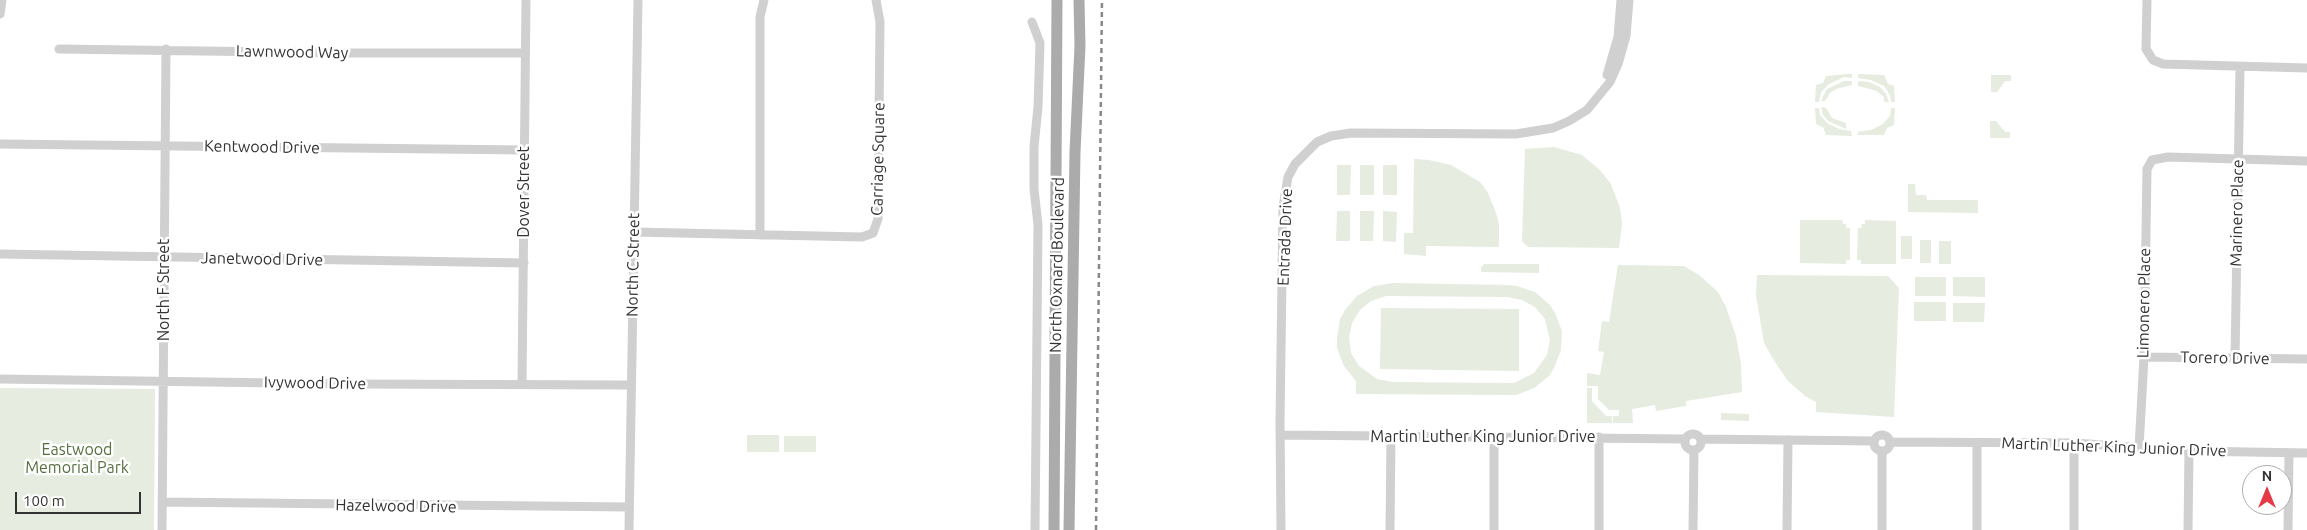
<!DOCTYPE html>
<style>
body{margin:0}
#map{position:relative;width:2307px;height:530px;overflow:hidden;background:#fff;font-family:Ubuntu,sans-serif}
canvas{display:block}
.north{position:absolute;left:2242px;top:465px;width:50px;height:50px;box-sizing:border-box;background:#fff;border:1px solid #adadad;border-radius:50%;rotate:0deg;font-size:14px;font-weight:700;line-height:20px;text-align:center;color:#333}
.north::after{content:'';display:block;margin:auto;width:18px;height:22px;background:#e63946;clip-path:polygon(50% 0,100% 100%,50% 72%,0 100%)}
.scale{position:absolute;left:15px;top:492px;width:126px;height:22px;box-sizing:border-box;border:2px solid #333;border-top:0;padding-left:6px;font-size:15px;line-height:18px;white-space:nowrap;color:#333;-webkit-text-stroke:4px #fff;paint-order:stroke}
</style>
<div id="map">
<canvas width="2307" height="530"></canvas>
<div class="north">N</div>
<div class="scale">100 m</div>
</div>
<script>
const ctx = document.querySelector('canvas').getContext('2d');
ctx.lineJoin = 'round';
function fill(path, color) {
  ctx.fillStyle = color;
  ctx.fill(path, 'evenodd');
}
function poly(rows) {
  const path = new Path2D();
  for (const r of rows) {
    if (r.length === 3) {
      path.moveTo(r[0] + r[2], r[1]);
      path.arc(r[0], r[1], r[2], 0, 2 * Math.PI);
      continue;
    }
    path.moveTo(r[0], r[1]);
    for (let i = 2; i < r.length; i += 2) path.lineTo(r[i], r[i + 1]);
  }
  return path;
}
function trace(path, color, width, dash) {
  ctx.strokeStyle = color;
  ctx.lineWidth = width;
  ctx.lineCap = dash ? 'butt' : 'round';
  ctx.setLineDash(dash || []);
  ctx.stroke(path);
}
function drawText(font, color, halo, rows, align = 'center') {
  ctx.font = font + ' Ubuntu,sans-serif';
  ctx.lineWidth = 5;
  ctx.setLineDash([]);
  ctx.textBaseline = 'middle';
  ctx.strokeStyle = halo;
  ctx.fillStyle = color;
  for (const [text, x, y, turn = 0] of rows) {
    ctx.save();
    ctx.translate(x, y);
    ctx.rotate((+turn || 0) * Math.PI / 180);
    ctx.textAlign = isNaN(turn) ? turn : align;
    if (halo) ctx.strokeText(text, 0, 0);
    ctx.fillText(text, 0, 0);
    ctx.restore();
  }
}
fill(poly([
 [1848,74,1852,74,1852,78,1844,77,1829,84,1821,92,1819,102,1815,102,1816,85,1823,83,1826,76],
 [1858,74,1884,75,1888,84,1894,86,1895,102,1891,102,1890,95,1884,86,1871,80,1858,78],
 [1991,75,2011,75,2011,81,2005,81,1997,92,1991,92],
 [1844,81,1852,81,1852,85,1836,89,1830,93,1825,101,1821,101,1827,89],
 [1858,81,1869,82,1880,87,1886,94,1889,102,1884,102,1884,97,1877,91,1858,86],
 [1821,107,1826,108,1832,118,1846,123,1846,129,1828,121,1823,115],
 [1815,108,1819,108,1820,115,1827,123,1839,129,1851,131,1852,136,1826,135,1823,127,1816,124],
 [1891,108,1895,108,1894,125,1887,128,1884,135,1858,135,1858,132,1871,130,1883,124,1890,116],
 [1990,121,1996,121,2005,132,2010,132,2010,138,1990,138],
 [1554,147,1582,155,1600,170,1611,184,1620,208,1622,223,1619,248,1528,247,1522,241,1525,149],
 [1414,159,1429,160,1451,165,1480,182,1487,191,1495,210,1499,223,1499,247,1426,246,1426,256,1404,254,1404,233,1413,233],
 [1337,165,1351,165,1350,195,1337,195],
 [1360,165,1374,165,1374,195,1360,195],
 [1383,165,1397,165,1397,195,1383,195],
 [1908,184,1915,184,1916,195,1926,195,1927,200,1978,200,1978,213,1908,212],
 [1337,211,1350,211,1350,241,1336,241],
 [1360,211,1374,211,1373,241,1360,241],
 [1383,211,1397,212,1396,242,1383,241],
 [1800,220,1842,220,1843,224,1846,224,1846,228,1850,228,1850,260,1846,260,1846,264,1800,263],
 [1865,220,1896,221,1896,264,1861,264,1861,260,1857,260,1858,228,1861,228,1862,224,1865,224],
 [1901,236,1912,236,1912,259,1901,259],
 [1920,240,1931,240,1931,263,1920,263],
 [1939,241,1951,241,1951,264,1939,264],
 [1484,264,1539,264,1539,273,1481,272,1481,267],
 [1618,265,1684,266,1699,275,1718,292,1726,307,1736,336,1741,364,1742,392,1686,401,1686,406,1656,411,1655,405,1632,409,1633,423,1613,423,1613,416,1619,416,1619,410,1609,410,1598,399,1598,386,1587,386,1587,373,1600,375,1604,352,1598,351,1602,321,1609,322],
 [1757,275,1888,276,1899,288,1894,417,1816,412,1816,402,1805,396,1788,381,1775,362,1764,343,1756,295],
 [1915,277,1946,277,1946,296,1915,296],
 [1953,277,1985,277,1985,297,1953,296],
 [1393,283,1508,285,1517,286,1535,292,1550,305,1555,313,1562,331,1561,350,1554,368,1549,376,1534,388,1516,395,1356,394,1356,381,1344,366,1337,348,1337,338,1340,319,1345,310,1357,296,1374,286],
 [1386,296,1507,297,1522,300,1535,307,1545,319,1550,340,1547,355,1534,373,1514,383,1392,382,1377,379,1359,366,1351,353,1349,338,1352,323,1360,310,1371,301],
 [1914,302,1946,302,1946,321,1914,321],
 [1953,303,1985,303,1984,322,1953,322],
 [1381,308,1519,309,1519,371,1380,369],
 [0,388,155,389,154,530,0,530],
 [1587,388,1592,388,1592,401,1606,416,1612,416,1612,423,1587,423],
 [1721,413,1749,414,1749,421,1721,420],
 [747,435,779,435,779,452,747,452],
 [784,436,816,436,816,452,784,452]
]), '#e6ecdf');
trace(poly([
 [2147,0,2146,49,2153,60,2163,64,2307,68],
 [0,14,2,0],
 [1032,22,1040,43,1038,107,1034,147,1034,189,1038,225,1035,530],
 [59,49,347,53,525,53],
 [1607,75,1618,37,1621,0],
 [0,144,524,150],
 [634,232,862,237,873,233,878,219,880,22,876,0],
 [760,235,760,17,764,0],
 [0,254,524,263],
 [2144,357,2307,359],
 [2235,358,2240,68],
 [0,379,348,384,631,385],
 [522,384,526,0],
 [1693,442,8],
 [1882,443,8],
 [1281,435,1685,439],
 [1701,439,1874,441],
 [1890,442,2074,443,2189,451,2307,453],
 [2139,448,2144,357,2147,169,2152,160,2168,157,2307,161],
 [162,502,629,507],
 [162,530,166,49],
 [629,530,638,0],
 [1281,530,1280,422,1283,207,1288,177,1295,164,1317,142,1331,136,1351,133,1516,134,1553,128,1569,121,1587,110,1610,82,1618,64,1626,36,1629,0],
 [1390,530,1391,436],
 [1494,530,1494,437],
 [1599,530,1599,437],
 [1693,530,1694,450],
 [1787,530,1788,440],
 [1882,530,1882,452],
 [1977,530,1977,443],
 [2074,530,2074,443],
 [2188,530,2189,451],
 [2288,530,2289,453]
]), '#d0d0d0', 9);
trace(poly([
 [1054,530,1057,0],
 [1069,530,1075,152,1080,46,1079,0]
]), '#ababab', 11);
trace(poly([
 [1096,530,1102,0]
]), '#888', 2.5, [5, 4]);
drawText('16px', '#333', '#fff', [
 ["Lawnwood Way",292,52,1],
 ["Kentwood Drive",262,147,1],
 ["Carriage Square",878,159,-89],
 ["Dover Street",524,192,-90],
 ["Marinero Place",2237,213,-89],
 ["Entrada Drive",1285,237,-88],
 ["Janetwood Drive",262,259,1],
 ["North C Street",633,265,-89],
 ["North Oxnard Boulevard",1057,265,-89],
 ["North F Street",164,290,-90],
 ["Limonero Place",2144,303,-89],
 ["Torero Drive",2225,358,1],
 ["Ivywood Drive",315,383,1],
 ["Martin Luther King Junior Drive",1483,437],
 ["Martin Luther King Junior Drive",2114,447,2],
 ["Hazelwood Drive",396,506,1]
]);
drawText('16px', '#56703f', '#fff', [
 ["Eastwood",77,450],
 ["Memorial Park",77,468]
]);
</script>
